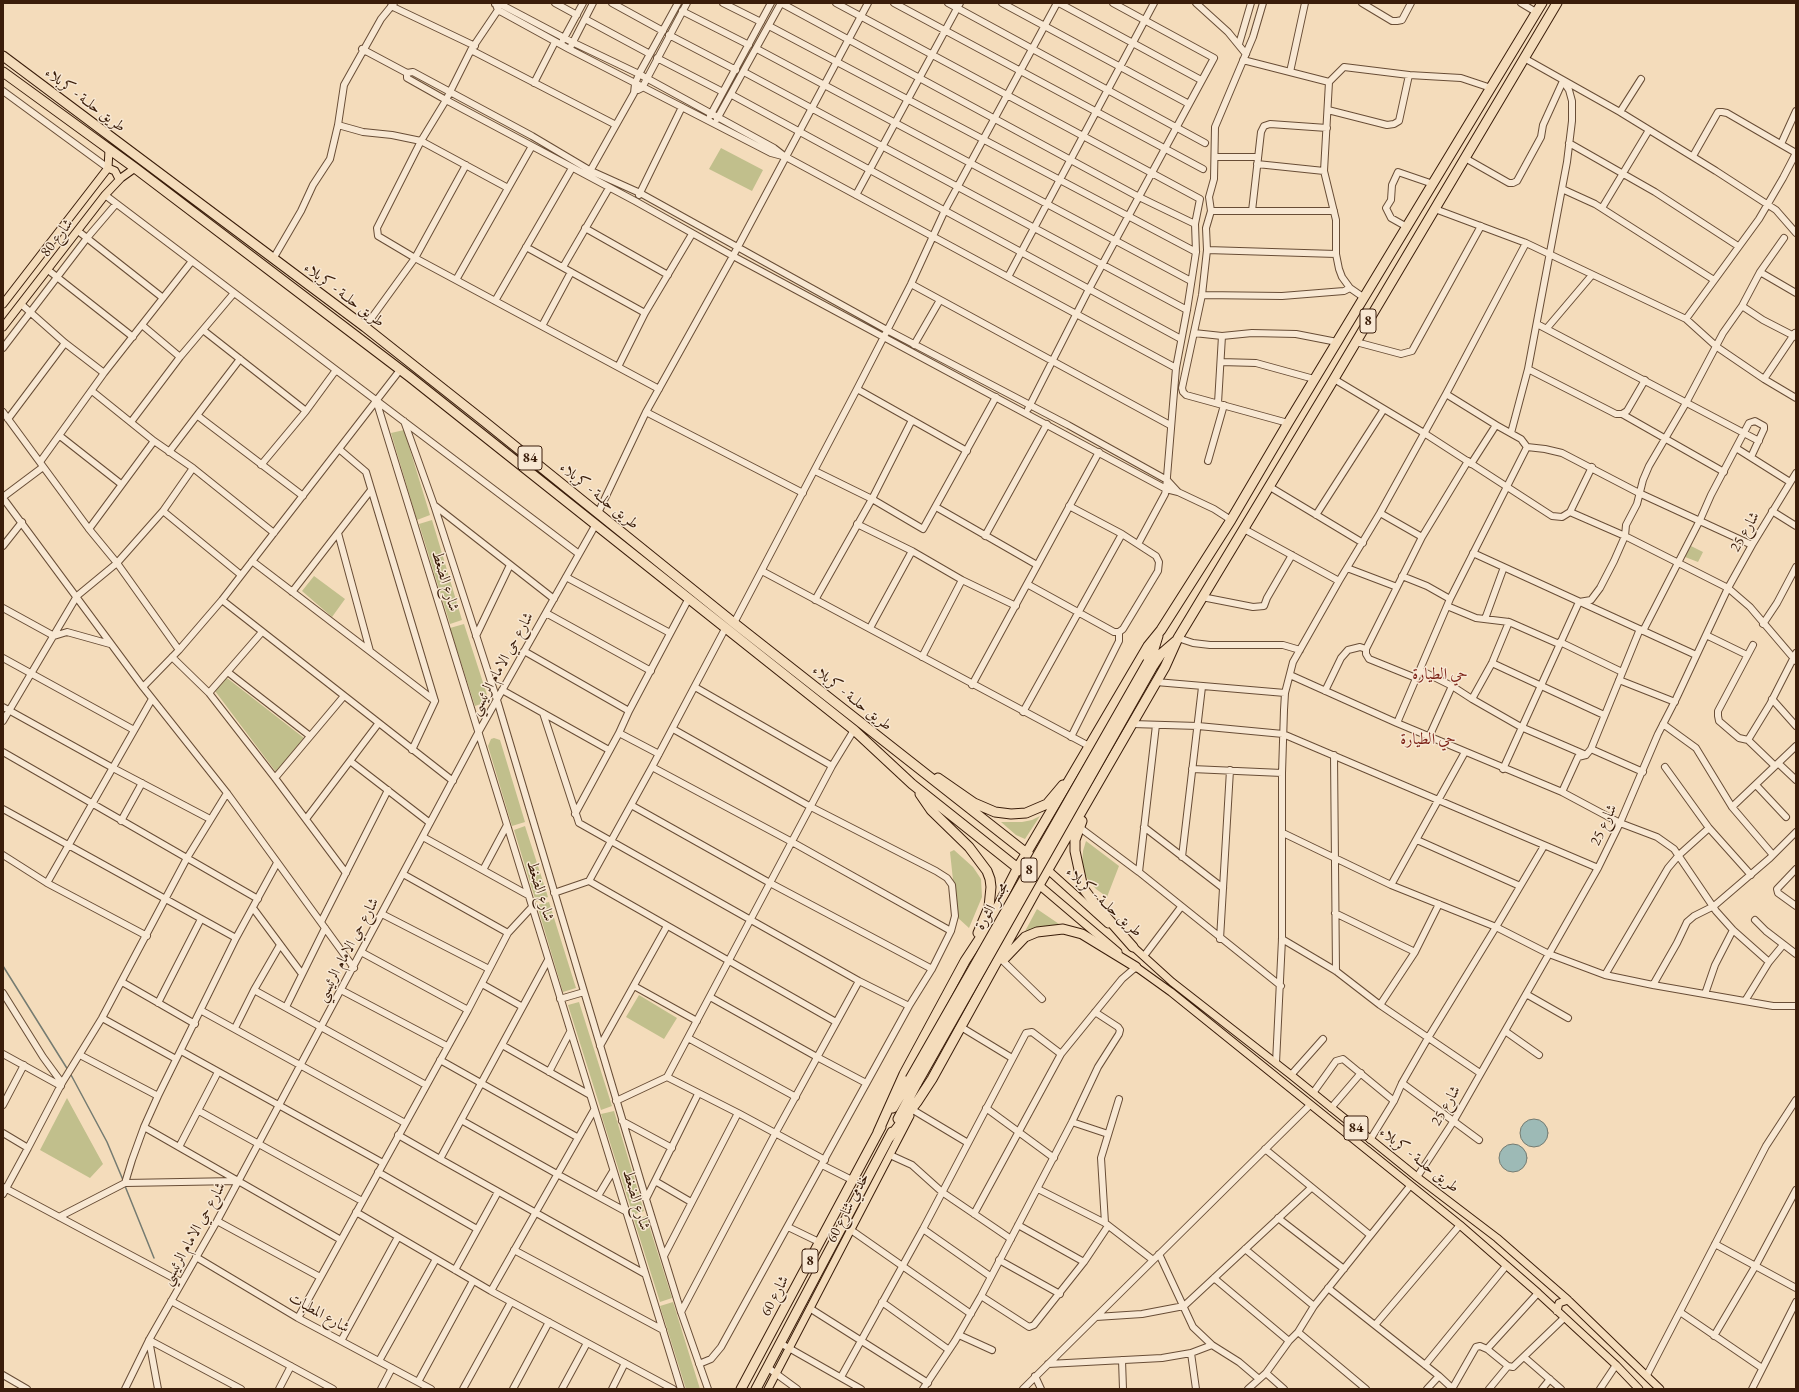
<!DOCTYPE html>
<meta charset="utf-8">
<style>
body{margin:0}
#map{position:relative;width:1799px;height:1392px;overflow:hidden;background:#f4dcbb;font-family:"EB Garamond",serif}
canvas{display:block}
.frame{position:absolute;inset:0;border:4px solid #3a1d0a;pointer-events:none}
</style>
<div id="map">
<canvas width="1799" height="1392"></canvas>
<div class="frame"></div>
</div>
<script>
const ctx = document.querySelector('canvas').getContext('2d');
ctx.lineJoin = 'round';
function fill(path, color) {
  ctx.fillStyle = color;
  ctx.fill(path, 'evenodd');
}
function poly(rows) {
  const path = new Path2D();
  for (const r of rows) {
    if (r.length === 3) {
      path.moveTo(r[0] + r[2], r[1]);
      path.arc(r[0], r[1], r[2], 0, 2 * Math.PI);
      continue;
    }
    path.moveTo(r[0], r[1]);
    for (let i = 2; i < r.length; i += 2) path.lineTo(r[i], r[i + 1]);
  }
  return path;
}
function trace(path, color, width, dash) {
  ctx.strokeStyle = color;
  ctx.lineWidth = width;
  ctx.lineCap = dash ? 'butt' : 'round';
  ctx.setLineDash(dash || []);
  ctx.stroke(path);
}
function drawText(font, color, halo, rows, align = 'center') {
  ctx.font = font + ' "EB Garamond",Amiri,serif';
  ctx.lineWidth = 3;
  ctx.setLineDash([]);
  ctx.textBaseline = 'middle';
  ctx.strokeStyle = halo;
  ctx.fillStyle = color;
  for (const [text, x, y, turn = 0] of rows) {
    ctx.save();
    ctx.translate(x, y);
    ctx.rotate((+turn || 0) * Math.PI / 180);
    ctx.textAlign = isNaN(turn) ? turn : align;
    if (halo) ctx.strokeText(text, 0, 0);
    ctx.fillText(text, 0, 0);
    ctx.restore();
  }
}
fill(poly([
 [721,148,763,170,752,191,709,169],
 [404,430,430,515,417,520,391,433],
 [432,520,462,620,450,624,419,524],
 [1691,546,1703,552,1698,562,1685,557],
 [314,576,345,599,332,617,302,591],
 [464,624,489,701,475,706,450,628],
 [227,678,304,738,276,772,215,691],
 [494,738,500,740,525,822,512,826,488,746,491,739],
 [1040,816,1025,839,1016,835,1001,822,1022,822,1032,820],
 [525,826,548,897,536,902,514,830],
 [1086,841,1119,866,1107,897,1096,889,1088,880,1082,867,1083,851],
 [954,850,973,867,981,879,982,897,969,928,957,917,950,852],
 [549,902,576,988,563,992,537,905],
 [1037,909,1062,926,1023,935],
 [639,995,677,1018,664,1039,626,1017],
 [579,1002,612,1106,601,1110,568,1005],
 [67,1098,103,1164,90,1178,40,1150],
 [614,1111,644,1211,633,1215,601,1114],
 [646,1216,672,1298,660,1302,634,1220],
 [673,1302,700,1389,686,1389,660,1306]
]), '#c1bf8c');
const water = poly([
 [1534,1133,14],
 [1513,1158,14]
]);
fill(water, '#9dbab6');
trace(water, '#757b71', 1);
trace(poly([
 [3,966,68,1070],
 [70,1073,107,1142,123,1180],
 [125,1186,154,1258]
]), '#757b71', 1.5);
const minor = poly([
 [555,3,577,15],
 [612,3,663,31],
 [723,3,761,22],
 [781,3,1139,197,1195,224],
 [836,3,1200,199,1195,224,1196,252,1187,310,1176,368,1166,489,1165,494,1138,544],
 [894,3,1203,169],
 [948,3,1205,143],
 [1002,3,1189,104],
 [1059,3,1201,80],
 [1196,3,1228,32,1246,54],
 [1263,3,1253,37,1215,127,1214,179,1209,197,1211,211,1206,228,1207,250,1202,295,1182,388,1183,392,1186,395,1288,423],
 [1362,3,1392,21,1397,21,1402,20,1411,3],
 [1521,3,1536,12],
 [495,4,502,5,572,42,639,74,774,148,783,155],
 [496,5,498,10,569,49,771,153,786,157,1176,368],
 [391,6,475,46],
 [498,10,471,50,446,100,421,141,377,228,378,236,415,258,659,389],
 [682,11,749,45],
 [585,19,650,54],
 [769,26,1196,252],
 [669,35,736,70],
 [563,40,583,3],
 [1239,44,1251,3],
 [571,46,593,3],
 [362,49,407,73,413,72,532,136,591,171,640,193,887,330,1068,425,1167,480,1178,492,1214,509,1231,520],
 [757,49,1191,281],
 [471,50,616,125],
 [657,58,723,92],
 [1524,58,1620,112,1716,171,1776,210,1796,233],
 [1243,60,1329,82,1344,67,1409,75,1461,78,1491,88],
 [744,72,1187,310],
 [1290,72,1305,3],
 [407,73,407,78,446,100,635,201,733,256,1166,489,1178,492],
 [1329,82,1324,171,1336,220,1336,254,1339,269,1342,277,1350,288],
 [534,83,555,42],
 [638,90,642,88,687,3],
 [3,91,108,168],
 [732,95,1181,339],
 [1328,110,1387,125,1394,124,1399,121,1409,75],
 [1620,112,1641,79],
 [710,116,771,3],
 [717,119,781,3],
 [338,125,363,132,392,135,421,141,508,188],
 [1569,143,1655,192,1738,246],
 [1781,144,1796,111],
 [1693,156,1718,112,1722,112,1727,113,1796,153],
 [1216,157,1258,157],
 [1465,158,1509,183,1513,183,1517,181,1541,137,1543,125,1563,81,1569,90,1572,101,1572,121,1567,162,1528,369,1511,433],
 [1257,164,1324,171],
 [589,173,634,93,635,84,639,74,678,3],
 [1562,189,1595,204,1714,280],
 [105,195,579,554],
 [639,195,682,107],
 [856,195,960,3],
 [1602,208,1649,130],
 [1435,209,1526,243,1686,319,1717,347,1764,379,1796,398],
 [1211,211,1334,211],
 [1252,211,1261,132,1264,126,1270,124,1327,128],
 [1407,227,1391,218,1386,208,1391,200,1392,185,1398,172,1433,184],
 [585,228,668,275],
 [78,231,163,298],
 [1784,238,1760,272,1796,293],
 [526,247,645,313],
 [1207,250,1336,254],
 [273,259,301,211,313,185,330,159,338,125,344,85,381,19,394,3],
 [563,267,609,188],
 [48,270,133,337],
 [1008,277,1154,3],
 [456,280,532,146],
 [911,284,1170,425],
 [1202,295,1282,296,1344,291,1350,288,1363,297],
 [495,301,572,168],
 [21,304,65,343,104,373],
 [1742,306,1763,320,1796,337],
 [1686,319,1759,219,1783,178,1796,153],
 [1537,324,1759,441],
 [142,325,180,357],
 [542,326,571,272],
 [365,327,415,258,466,165],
 [1547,328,1592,275],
 [203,330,306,411],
 [1194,333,1222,336,1252,333,1296,334,1337,342],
 [1356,342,1401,354,1412,351,1481,226],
 [914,345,940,300],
 [3,348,87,238,116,204],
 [1221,362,1256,363,1314,379],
 [618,367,645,313,692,234],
 [1528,369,1616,414,1622,414,1627,411,1645,380],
 [1334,379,1424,433,1552,516,1562,517,1570,512,1592,467],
 [1764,379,1795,333],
 [857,389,967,451],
 [92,391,154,441,193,468,274,533],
 [1446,394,1496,425],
 [376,400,681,1389],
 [1218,403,1222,336],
 [1028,409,1089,289,1214,58,1113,3],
 [3,412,89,529,117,563,179,650],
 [646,412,803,493],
 [1622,414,1724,472],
 [198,416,303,496],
 [8,419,65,343],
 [404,421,434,505,497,700,646,1199,681,1312,708,1389],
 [131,422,180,357,234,293],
 [60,436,121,484],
 [1527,447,1545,449,1562,453,1639,493,1752,545],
 [1736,448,1790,482],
 [339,449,366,472,435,701,412,750],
 [169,452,240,359],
 [1208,461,1224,405],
 [40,462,104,373,192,261],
 [261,465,306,411,336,370],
 [815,471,872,499,923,529,996,397],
 [1270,487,1363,543],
 [3,497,43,467],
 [3,498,143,687,227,793,354,968],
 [434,505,554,599],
 [936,507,1037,565],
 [163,511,241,575],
 [1772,511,1796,526],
 [1570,512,1625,536,1728,588,1750,607,1796,661],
 [598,513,646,412,733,256,868,3],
 [1380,513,1422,537],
 [1316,515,1384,409],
 [857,524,912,551,962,580,1016,606],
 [89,529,154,441],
 [1244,529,1339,581],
 [338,533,370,651],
 [985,536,1047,424],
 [3,546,22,522],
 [1473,553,1696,655],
 [252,561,435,701],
 [1347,568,1397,587],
 [762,571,1089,746],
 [1402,576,1427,586,1450,599],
 [566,577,670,633],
 [1027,584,1114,632,1119,632,1123,629,1158,571,1159,562,1156,556,1122,534,1069,506],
 [292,592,371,490],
 [1202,597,1253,607,1264,606,1267,598,1292,555],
 [222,600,453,781],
 [815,600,872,499,912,420],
 [1447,606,1476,618,1509,622,1559,644],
 [3,608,54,636,67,632,110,644],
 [546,613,651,671],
 [1485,619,1504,567],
 [1509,622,1492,663,1472,699,1521,727,1586,755],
 [734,623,857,389,911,284,945,210,1057,3],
 [1763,624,1777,603,1796,567],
 [870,628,912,551],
 [1643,631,1700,520,1711,495,1749,423,1755,421,1764,426,1764,429,1751,457],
 [1706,635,1747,655],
 [476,636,510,565],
 [1178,638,1193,643,1210,645,1283,645,1300,650],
 [1560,642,1622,672],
 [1753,645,1718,711,1718,716,1719,721,1733,733,1739,738,1748,740,1775,766],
 [524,651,629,711],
 [172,657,209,693,275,778,346,873],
 [922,657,962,580],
 [3,658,134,730],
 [1492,663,1604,715],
 [1420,670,1452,686,1472,699],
 [229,673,310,736],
 [1290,675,1397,723,1562,792,1620,823,1657,837,1674,849,1716,911,1733,930,1769,962],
 [1416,678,1369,659,1366,654,1366,649,1422,537,1468,461],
 [1619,680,1675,702],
 [1156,682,1285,693],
 [972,685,1099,452],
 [143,687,179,650,222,600,400,370],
 [695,687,832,766],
 [502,690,609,750],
 [1325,691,1341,658,1348,650,1360,647,1366,649],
 [209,693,262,632],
 [1772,699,1796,726],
 [3,707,113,768,210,819],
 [1023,712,1122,534],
 [543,713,579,823,859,981,909,1006],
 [3,721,77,596,117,563,163,511,193,468],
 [1397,723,1450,599,1527,447,1521,439,1496,425,1471,464],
 [1132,724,1198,726,1283,734,1598,868],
 [1663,724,1696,748,1732,807,1773,855],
 [673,729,811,807,936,871,947,878,952,885,955,916,951,931,932,969,909,1006,721,1347,711,1359,699,1364],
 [619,733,659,754],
 [1071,737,1119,641,1119,632],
 [1429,737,1452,686],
 [1748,740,1770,704,1796,653],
 [1591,749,1643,772],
 [3,752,258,899],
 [1334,755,1336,971],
 [350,761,430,823],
 [1778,763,1796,780],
 [652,767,792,842,951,931],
 [1665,767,1709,828,1751,875],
 [1192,769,1282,773],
 [1503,769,1579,602,1591,600,1600,588,1614,561,1625,536,1626,525,1637,504,1643,480,1649,466,1686,403,1723,333,1742,306,1760,272],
 [275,778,344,696],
 [1756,785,1786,817],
 [1562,792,1578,757,1586,755,1591,749,1640,629],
 [631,805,770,883,932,969],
 [1732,807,1796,746],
 [3,809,236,938],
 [575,814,619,733,629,711,689,598],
 [306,819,378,724],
 [121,821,142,783],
 [1079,827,1139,872,1281,986],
 [1144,827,1223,888],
 [1283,833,1391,885,1496,927,1549,954,1605,975,1653,985,1773,1006,1796,1006],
 [423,837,528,895],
 [1417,840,1520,886],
 [3,855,47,883,147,936],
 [1182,857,1202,687],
 [1796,869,1777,889,1778,893,1796,906],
 [483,870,507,825],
 [1139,872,1156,725],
 [403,874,508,933],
 [589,881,836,1022],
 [47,883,152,699],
 [1391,885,1465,752],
 [554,893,589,881,652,767,726,627],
 [253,908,302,974],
 [1335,913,1415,952],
 [382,914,489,969],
 [1755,920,1766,931,1796,954],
 [321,922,388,790],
 [1220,939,1230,770],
 [1282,939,1336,971,1380,1005,1480,1073],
 [361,952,468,1010],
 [1144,956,1181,907],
 [1003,961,1042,999],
 [1605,975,1668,868,1679,855,1709,828],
 [122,982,195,1024],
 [482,984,521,1006],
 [1653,985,1677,943,1687,922,1694,916,1714,906,1770,858,1796,832],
 [634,986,697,1021],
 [254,990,426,1085],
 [341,990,447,1046],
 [3,993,43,1057,62,1083],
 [1526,994,1568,1018],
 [1705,994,1715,965,1733,930],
 [710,997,817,1057,866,1083],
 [560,999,584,992],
 [1745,1001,1769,962,1783,945],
 [158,1003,201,919],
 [1380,1005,1415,952,1439,904],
 [286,1007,325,928],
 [202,1011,405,1123],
 [102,1018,176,1059],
 [961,1027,1012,1058],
 [235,1028,254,990,280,945],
 [1505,1031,1539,1055],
 [688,1038,796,1097],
 [502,1045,590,1095],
 [600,1046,667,926],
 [181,1051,383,1163],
 [3,1054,61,1086],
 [80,1055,158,1096],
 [440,1060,577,1137],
 [1276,1063,1282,939,1282,773,1284,710,1285,693,1293,662,1339,581,1380,513,1446,394,1526,243],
 [549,1072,570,1032],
 [1291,1075,1323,1039],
 [667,1077,738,1113,825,1160],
 [1402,1083,1479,1140],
 [1313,1093,1336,1061,1343,1059,1394,1101],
 [616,1101,667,1077,832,766,854,730],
 [3,1105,24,1065],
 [986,1108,1054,1158],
 [1331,1108,1361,1073],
 [913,1110,968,1143],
 [199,1111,362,1201],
 [461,1120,557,1174,625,1211],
 [622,1121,672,1148],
 [1072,1122,1108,1134],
 [144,1127,341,1240],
 [3,1133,28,1148,3,1194],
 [398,1135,440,1159,645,1274],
 [1370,1140,1394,1101,1402,1083,1428,1038,1496,927,1544,846],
 [179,1147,218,1072],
 [28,1148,62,1083,102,1018,187,858,227,793],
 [1265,1149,1370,1235],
 [890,1155,912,1165,942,1192,1011,1239],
 [440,1159,548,960],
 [822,1165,852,1180],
 [378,1172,477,1229],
 [1417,1177,1453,1122,1598,868,1620,823,1658,734,1676,699,1728,588,1752,545,1796,473],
 [655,1181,691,1202],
 [125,1183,132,1160,144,1127,158,1096,236,938,277,863],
 [3,1187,181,1282],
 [1038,1189,1105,1223,1153,1260],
 [598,1196,613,1171],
 [646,1199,698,1094],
 [356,1212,491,1291,673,1389],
 [974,1214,1061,1054,1122,979,1136,967],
 [59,1217,125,1183,237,1181],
 [1278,1218,1344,1269],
 [217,1221,320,1277],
 [1105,1223,1101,1158,1119,1099],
 [1018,1225,1084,1262],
 [788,1227,819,1242],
 [923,1229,990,1276],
 [851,1230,971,1314],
 [1715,1244,1796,1288],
 [1245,1249,1314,1306],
 [514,1250,663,1330],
 [1159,1254,1193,1327,1212,1345,1239,1362,1259,1379],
 [664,1256,738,1113],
 [196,1257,298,1318,431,1389],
 [999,1260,1060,1294],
 [455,1270,498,1192],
 [1214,1278,1289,1341],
 [1328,1288,1439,1376,1453,1389],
 [491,1291,594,1110],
 [981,1296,1029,1327,1034,1325,1084,1262,1108,1226],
 [171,1301,333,1389],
 [882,1302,949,1350],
 [811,1309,928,1383],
 [681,1312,775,1134,859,981],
 [1680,1312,1762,1368],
 [1096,1317,1142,1314,1184,1306,1311,1188],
 [298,1318,468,1010,508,933,532,907],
 [1375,1325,1460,1225],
 [1298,1332,1366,1389],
 [959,1335,992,1350],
 [1714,1336,1756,1265,1796,1190],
 [149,1340,241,1389],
 [149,1340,158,1389],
 [341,1341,398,1237],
 [780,1343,861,1389],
 [1487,1349,1538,1293],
 [1191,1353,1196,1389],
 [1524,1357,1561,1389],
 [1122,1360,1123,1389],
 [379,1361,436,1259],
 [1048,1364,1162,1358,1191,1353,1212,1345],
 [1425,1365,1506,1266],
 [767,1367,797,1389],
 [1266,1373,1284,1389],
 [3,1375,27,1389],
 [1647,1375,1766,1146,1796,1100],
 [1035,1376,1041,1389],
 [841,1377,923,1229,1026,1033,1032,1032,1061,1054],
 [418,1382,473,1281],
 [125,1389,149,1340,217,1221,478,733,596,524],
 [279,1389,291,1366],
 [381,1389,392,1368],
 [463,1389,511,1302],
 [513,1389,549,1322],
 [562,1389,587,1343],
 [612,1389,625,1363],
 [923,1389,955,1341,981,1296,1072,1122,1098,1067,1119,1034,1120,1030,1118,1027,1095,1012],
 [1023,1389,1310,1105],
 [1248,1389,1266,1373,1289,1341,1298,1332,1314,1306,1410,1186],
 [1427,1389,1439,1376],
 [1452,1389,1476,1347,1480,1346,1487,1349,1508,1366,1513,1367,1564,1318],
 [1489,1389,1508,1366],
 [1542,1389,1550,1379],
 [1600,1389,1616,1365],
 [1752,1389,1796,1302]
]);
const major = poly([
 [108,168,115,171,119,179],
 [3,304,108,168,109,150],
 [3,327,105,195,121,178,135,168],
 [1048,870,1108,924],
 [1039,885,1118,952],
 [1129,943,1172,982,1291,1075,1417,1177,1497,1238,1568,1300,1660,1389],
 [1132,964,1171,992,1460,1225,1538,1293,1616,1365,1639,1389],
 [1557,1311,1559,1303,1568,1300],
 [768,1389,910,1116]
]);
const highway = poly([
 [3,56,365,327,485,422,734,623,1048,870],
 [3,72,135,168,410,377,854,730,912,784,1039,885],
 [1148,662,1154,649,1158,636],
 [1153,666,1161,654,1176,641],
 [938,778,974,803,995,812,1011,814,1026,813,1047,804,1063,785],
 [920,794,931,810,969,847,987,871,990,879,991,887,989,907,978,933],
 [1082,821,1075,840,1075,851,1083,888,1095,904,1133,947],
 [1004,959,1025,937,1037,932,1063,929,1082,934,1136,967],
 [893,1108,910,1079],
 [898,1119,917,1083],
 [878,1132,904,1074,965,961,988,926,1017,869,1148,646,1161,630,1231,520,1288,423,1542,3],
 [890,1137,917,1102,932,1079,1039,885,1165,667,1178,638,1334,379,1557,3],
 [741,1389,881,1127],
 [756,1389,892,1132]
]);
trace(minor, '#684d36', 8);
trace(major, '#3a1d0a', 9);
trace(highway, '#3a1d0a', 11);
trace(minor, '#f8e8d3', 6);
trace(major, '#f4dcbb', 7);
trace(highway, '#f4dcbb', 9);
const highwayBridge = poly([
 [910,1079,1148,662],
 [917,1083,1153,666]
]);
trace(highwayBridge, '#3a1d0a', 11, []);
trace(highwayBridge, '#f4dcbb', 9);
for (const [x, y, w] of [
 [1368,321,16],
 [530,458,24],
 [1029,870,16],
 [1356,1128,24],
 [810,1261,16]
]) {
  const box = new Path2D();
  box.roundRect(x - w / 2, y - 12, w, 24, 3);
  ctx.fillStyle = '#f8e8d3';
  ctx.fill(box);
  trace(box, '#3a1d0a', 1);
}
drawText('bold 14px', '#3a1d0a', null, [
 ["8",1368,321],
 ["84",530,458],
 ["8",1029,870],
 ["84",1356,1128],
 ["8",810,1261]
]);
drawText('15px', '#3a1d0a', '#f8e8d3', [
 ["طريق حلــة - كربلاء",85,100,37],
 ["شارع 80",57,238,-53],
 ["طريق حلــة - كربلاء",344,295,37],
 ["طريق حلــة - كربلاء",599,496,39],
 ["شارع 25",1745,532,-60],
 ["شارع الضغط",445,581,73],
 ["شارع حي الامام الرئيسي",502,664,-61],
 ["طريق حلــة - كربلاء",852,698,38],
 ["شارع 25",1604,825,-65],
 ["شارع الضغط",540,891,73],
 ["طريق حلــة - كربلاء",1104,902,42],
 ["مجسر الثورة",992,906,-60],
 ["شارع حي الامام الرئيسي",348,950,-62],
 ["شارع 25",1446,1106,-60],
 ["طريق حلــة - كربلاء",1419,1160,38],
 ["شارع الضغط",636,1200,73],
 ["خدمي شارع 60",848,1208,-63],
 ["شارع حي الامام الرئيسي",194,1234,-61],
 ["شارع 60",775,1296,-62],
 ["شارع المطبات",319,1313,29]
]);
drawText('16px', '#7a1f14', '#f8e8d3', [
 ["حي الطيارة",1440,675],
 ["حي الطيارة",1428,740]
]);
</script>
